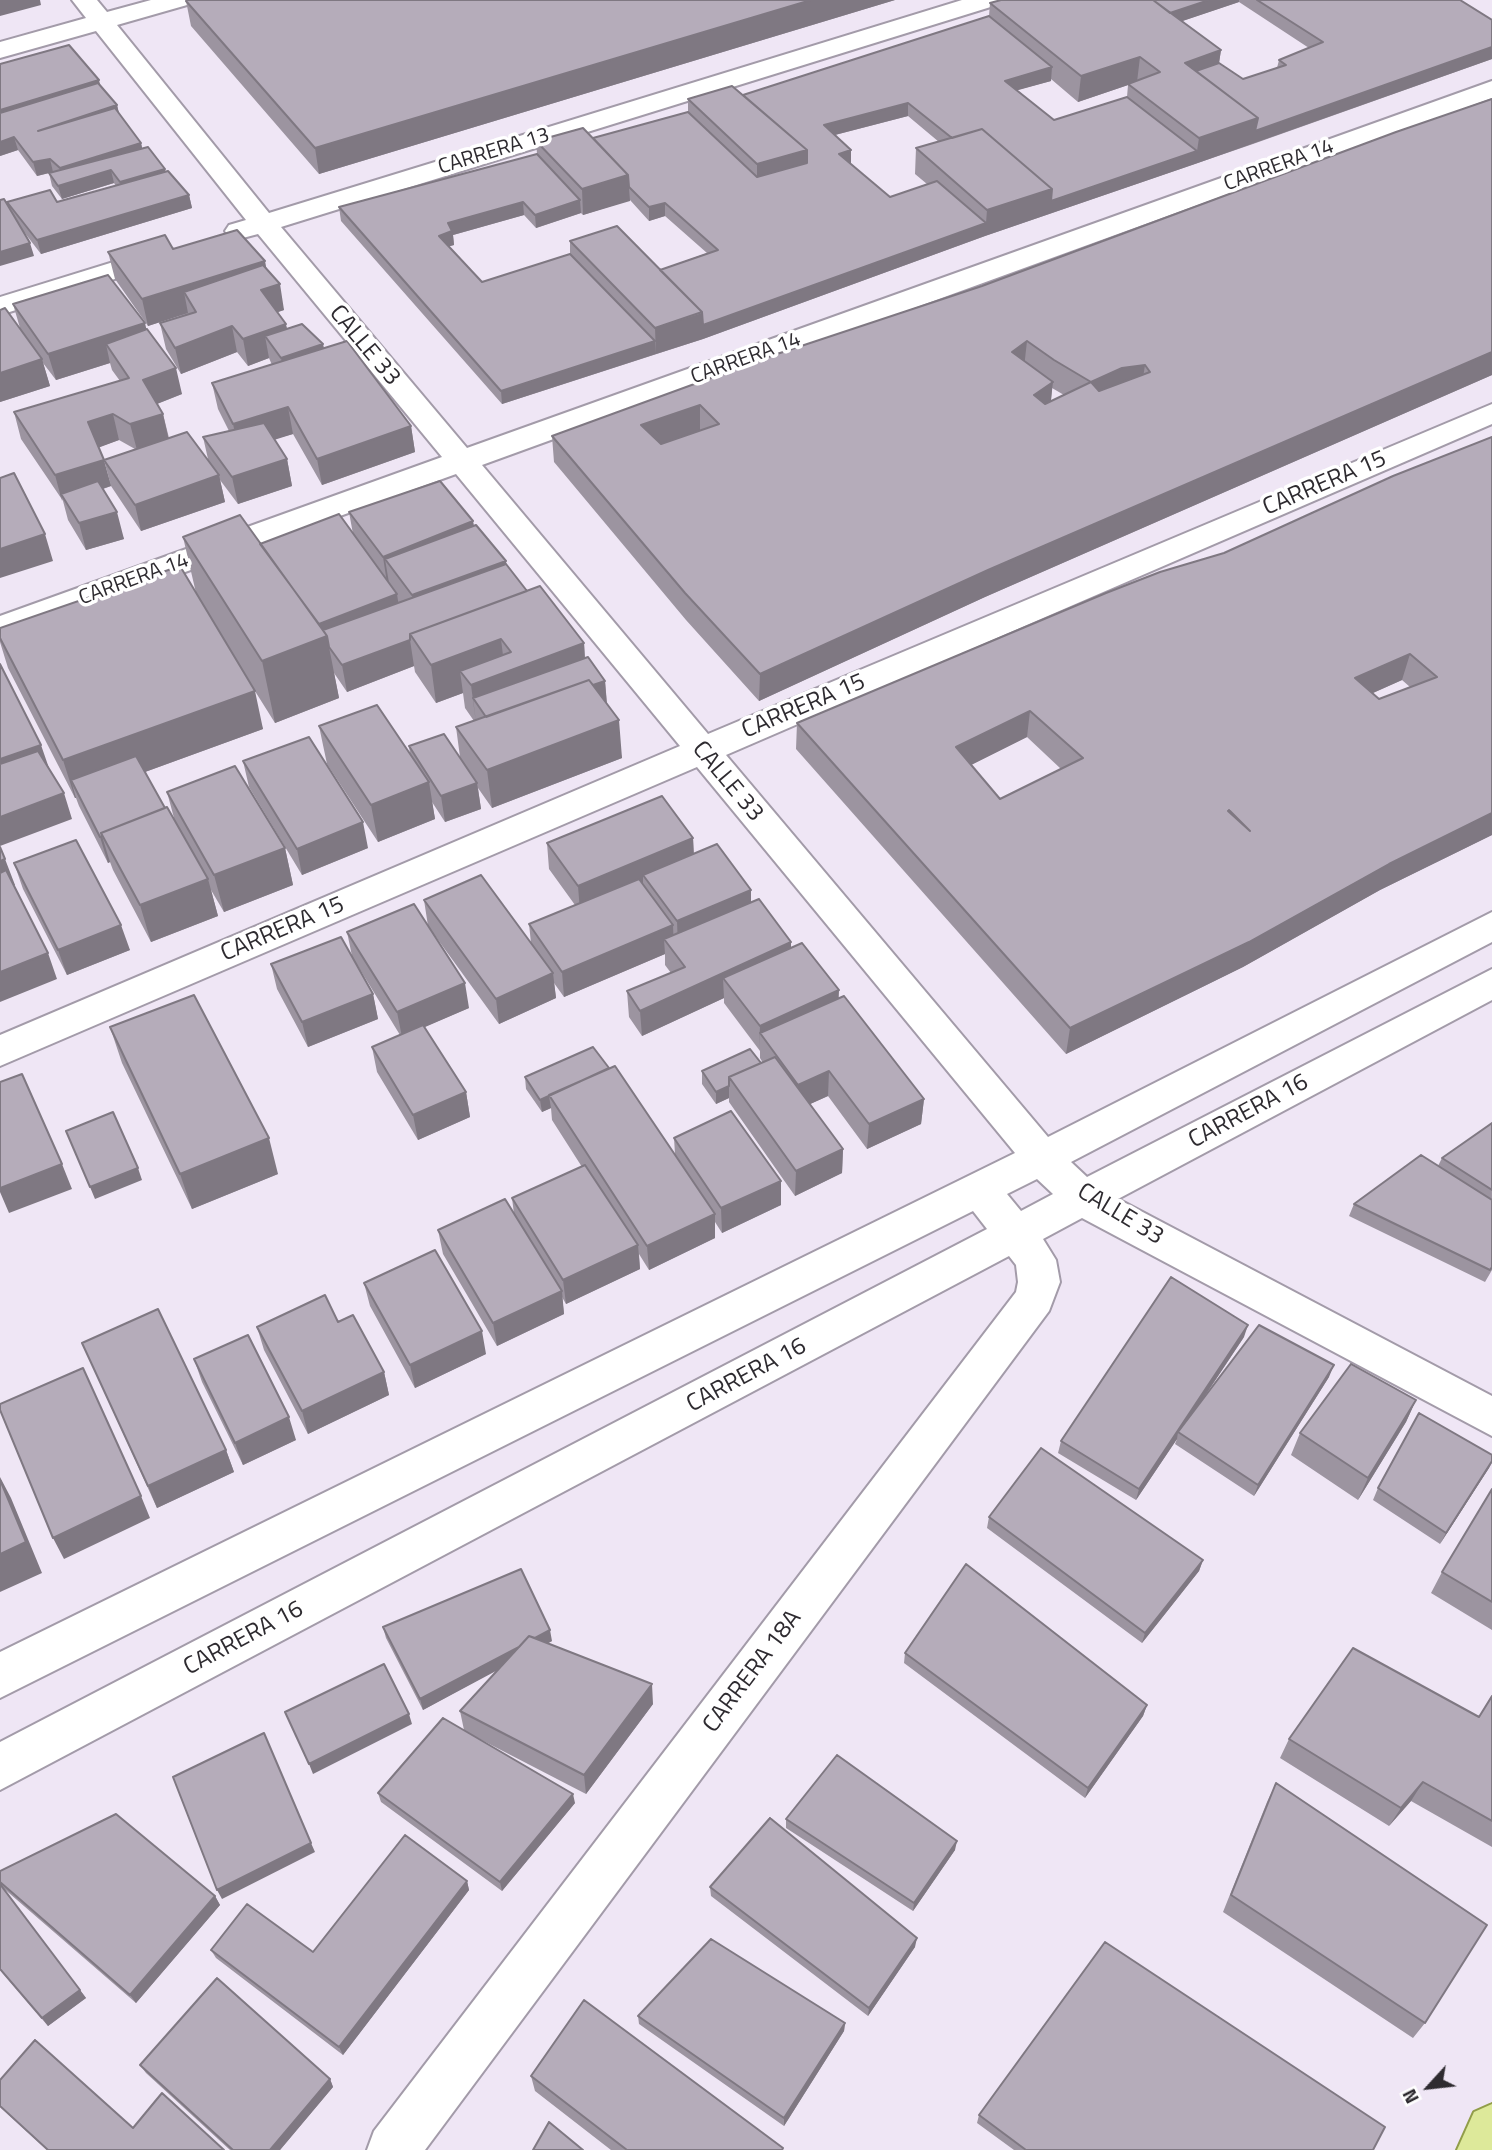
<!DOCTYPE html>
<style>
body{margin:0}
#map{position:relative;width:1492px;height:2150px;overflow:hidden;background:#efe6f5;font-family:"Titillium Web",sans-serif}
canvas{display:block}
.north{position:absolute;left:1394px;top:2052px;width:70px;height:70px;-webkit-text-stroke:5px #fff;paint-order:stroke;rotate:243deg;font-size:19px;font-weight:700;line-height:28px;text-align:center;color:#2e2b30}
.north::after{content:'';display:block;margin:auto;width:24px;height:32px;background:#2e2b30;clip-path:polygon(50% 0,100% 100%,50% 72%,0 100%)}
</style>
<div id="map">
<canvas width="1492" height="2150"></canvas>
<div class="north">N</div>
</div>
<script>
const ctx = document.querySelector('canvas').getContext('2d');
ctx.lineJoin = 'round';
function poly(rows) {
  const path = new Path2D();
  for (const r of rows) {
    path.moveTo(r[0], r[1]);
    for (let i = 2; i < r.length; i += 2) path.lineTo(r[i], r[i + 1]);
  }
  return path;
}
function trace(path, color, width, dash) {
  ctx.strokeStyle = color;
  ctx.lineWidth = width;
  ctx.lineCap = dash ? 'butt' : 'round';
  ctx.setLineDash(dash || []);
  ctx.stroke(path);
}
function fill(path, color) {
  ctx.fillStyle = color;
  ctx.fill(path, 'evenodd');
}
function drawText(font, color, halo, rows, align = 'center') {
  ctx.font = font + ' "Titillium Web",sans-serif';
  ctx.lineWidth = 7;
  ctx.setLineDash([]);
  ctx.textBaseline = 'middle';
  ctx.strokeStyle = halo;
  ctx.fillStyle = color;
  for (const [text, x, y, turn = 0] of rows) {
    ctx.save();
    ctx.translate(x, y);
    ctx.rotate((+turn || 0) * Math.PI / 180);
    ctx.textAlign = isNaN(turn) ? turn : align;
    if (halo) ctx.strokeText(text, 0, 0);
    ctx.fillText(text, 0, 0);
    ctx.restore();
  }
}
const minor = poly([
 [72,0,97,0,107,12,151,0,190,0,187,5,117,25,269,213,962,0,1000,0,997,5,281,227,467,448,1492,81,1492,98,482,465,708,734,1492,404,1492,424,726,755,1048,1137,1492,912,1492,942,1071,1162,1087,1177,1492,969,1492,1000,1118,1199,1492,1396,1492,1436,1082,1218,1043,1239,1056,1260,1060,1282,1049,1311,425,2150,367,2150,374,2131,1016,1292,1018,1282,1016,1265,1009,1256,0,1790,0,1742,987,1229,973,1211,0,1698,0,1652,1015,1153,697,767,0,1066,0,1035,680,746,456,474,0,639,0,616,442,457,258,234,239,239,229,237,225,231,229,225,246,220,96,31,0,58,0,42,86,18,72,0],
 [1037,1179,1053,1194,1021,1211,1007,1194,1037,1179],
 [162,247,172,249,176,255,172,261,0,315,0,297,162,247]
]);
const major = poly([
 [1492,2104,1492,2150,1457,2150,1474,2112,1492,2104]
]);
trace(minor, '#a39ba9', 4);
trace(major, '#919d49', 4);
fill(minor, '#fff');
fill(major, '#dde99a');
fill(poly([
 [895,0,319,174,191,26,186,1],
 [1001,0,1460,0,1492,20,1492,59,1253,144,985,236,703,339,502,404,341,221,339,207,537,154,536,141,593,138,688,112,688,99,743,95,989,16,990,3],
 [1239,2,1309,48,1279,60,1277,68,1243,79,1219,63,1221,50,1182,21],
 [1051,79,1078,102,1128,85,1127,97,1054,120,1017,90,1051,81],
 [908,116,939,142,916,148,915,174,927,184,890,197,850,163,851,150,835,135],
 [630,200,649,221,665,216,707,253,660,270,570,241,570,254,482,282,449,246,454,245,453,235,524,215,536,228,581,213,583,215],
 [0,64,101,86,117,105,119,113,141,143,142,149,165,169,165,172,189,195,192,208,41,254,24,232,34,256,7,202,57,202,116,186,114,183,62,199,52,186,49,173,37,176,18,150,0,156],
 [1492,99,1492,375,985,597,759,701,686,620,554,462,552,436,982,286],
 [1052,388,1064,395,1051,401],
 [173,249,267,270,284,310,278,312,287,328,323,344,324,349,411,426,415,452,322,485,293,434,274,439,287,459,292,486,238,504,220,480,225,502,141,531,111,486,104,460,135,449,119,440,99,447,111,486,103,489,124,539,86,550,68,520,63,501,21,439,14,412,120,381,112,370,110,363,56,380,43,363,50,386,0,402,0,310,20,328,13,304,147,330,182,394,157,404,163,414,169,438,208,459,203,437,229,431,218,409,212,383,272,365,269,358,248,366,237,352,181,374,166,349,160,323,188,313,148,326,115,279,108,252],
 [1393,476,1492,835,1380,890,1243,967,1066,1054,796,749,797,723,1224,553],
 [1402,680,1410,687,1379,699,1373,693],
 [1027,737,1061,769,1000,799,971,765],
 [349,512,473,521,474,526,527,591,584,643,585,658,605,681,607,703,622,758,492,808,478,788,481,809,445,822,432,802,435,819,378,842,327,764,319,726,410,754,409,746,460,757,456,727,474,721,465,708,463,693,436,703,415,672,414,666,347,692,334,673,339,698,275,723,243,672,263,729,145,772,165,808,174,818,167,792,285,848,293,885,224,912,211,890,218,916,151,942,113,870,110,862,108,863,79,806,76,798,75,798,8,668,0,642,0,628,196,593,183,537,260,544,353,534],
 [243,761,368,848,302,875,249,787],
 [693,838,694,854,751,902,791,948,839,998,924,1099,921,1124,867,1149,828,1096,810,1104,843,1149,842,1173,795,1196,729,1102,729,1098,716,1104,702,1084,702,1071,763,1063,760,1058,760,1051,724,1003,724,998,642,1036,629,1017,627,991,671,973,665,965,665,954,564,997,554,983,556,998,499,1024,428,926,424,900,531,943,529,924,575,905,549,869,547,843],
 [14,863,130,950,67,975,23,889],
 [347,932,469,1008,424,1027,466,1092,470,1117,418,1140,377,1072,372,1047,400,1035,356,963,373,994,378,1019,308,1047,277,989,271,964,352,956],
 [110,1027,278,1174,192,1209,122,1063],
 [609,1068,675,1154,674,1138,781,1181,781,1205,722,1233,715,1222,715,1238,649,1270,639,1254,640,1269,566,1304,562,1297,564,1314,497,1346,443,1254,438,1230,514,1214,512,1198,582,1167,552,1120,551,1108,542,1112,526,1089,525,1077],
 [1492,1123,1492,1270,1485,1282,1349,1216,1354,1204,1438,1166,1442,1158],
 [364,1283,486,1354,415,1388,370,1306],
 [338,1322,384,1372,389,1395,308,1434,264,1350,257,1327],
 [1244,1337,1199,1405,1329,1377,1254,1496,1175,1444,1177,1439,1136,1500,1058,1453,1061,1441],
 [82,1343,226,1450,234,1472,157,1508],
 [194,1359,296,1440,243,1465,202,1382],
 [1416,1400,1406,1422,1358,1500,1291,1455,1300,1433],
 [1492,1455,1492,1463,1489,1468,1440,1544,1373,1500,1378,1488],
 [1492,1489,1492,1630,1431,1593,1442,1572],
 [989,1517,1203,1560,1199,1571,1142,1643,987,1528],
 [383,1627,552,1641,548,1643,653,1704,586,1794,470,1734,575,1803,502,1891,381,1802,378,1793,464,1730,460,1711,498,1669,423,1710,386,1638],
 [905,1653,1147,1705,1143,1716,1085,1798,904,1663],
 [1492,1695,1492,1847,1411,1801,1389,1826,1280,1758,1289,1739,1479,1717],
 [1276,1783,1425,2023,1413,2038,1223,1912,1267,1802],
 [786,1819,955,1850,913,1911,786,1828],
 [0,1871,215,1896,220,1905,136,2003,2,1887,86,1998,48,2026,0,1970],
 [467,1881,469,1890,343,2055,216,1958,211,1950,313,1952],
 [710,1887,915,1947,868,2016,711,1896],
 [638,2016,845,2023,844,2031,784,2126,639,2024],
 [140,2065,330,2079,333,2087,280,2150,230,2150,146,2073],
 [531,2076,783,2148,783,2150,611,2150,535,2091],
 [0,2080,133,2128,224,2150,47,2150,0,2107],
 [979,2115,1373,2150,1014,2150,977,2123]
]), '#9c94a0');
fill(poly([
 [0,0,40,0,41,5,0,16],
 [811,0,895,0,319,174,315,148],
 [1209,0,1239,0,1239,2,1156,30,1158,17],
 [1492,47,1492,59,1195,164,1199,138,1258,118],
 [1221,50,1217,76,1194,84,1185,63],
 [1140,57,1137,82,1078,102,1081,76],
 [1052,67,1051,81,1004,94,1005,81],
 [99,80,102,93,0,124,0,110],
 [908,103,908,116,823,138,824,125],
 [117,105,120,118,38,131],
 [14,137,18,150,0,156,0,142],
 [141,143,144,156,63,182,60,168],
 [807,150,807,176,757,190,757,164],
 [851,150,851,163,838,167,839,154],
 [1197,151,1195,164,985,236,703,339,656,354,655,328,986,223,987,210,1052,189],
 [50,159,53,172,37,176,33,162],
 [165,169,168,182,123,195,120,182],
 [111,170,114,183,62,199,58,186],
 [628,175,630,201,583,215,582,189],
 [189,195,192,208,41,254,37,240],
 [580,200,581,213,536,228,535,215],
 [523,202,524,215,453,235,454,245,440,249,439,236,448,223],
 [665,203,665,216,649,221,649,207],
 [30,243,34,256,0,266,0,252],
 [265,261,270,287,280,284,284,310,266,316,184,292,188,313,148,326,142,299],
 [145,323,151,349,106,344,110,363,56,380,48,354],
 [286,324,291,350,265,336,269,358,248,366,243,339],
 [232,326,237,352,181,374,175,348],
 [655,341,656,354,502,404,501,391],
 [1027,341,1024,368,1012,352],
 [323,344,327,370,286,384,281,358],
 [1492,352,1492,375,985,597,759,701,760,674,988,570],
 [42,359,50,386,0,402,0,373],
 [1145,365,1141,391,1087,409,1091,382,1122,368],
 [176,368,182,394,149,407,143,380],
 [1053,382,1050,408,1034,395],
 [700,405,700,432,642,452,641,425],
 [288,407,293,434,239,451,233,424],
 [113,414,119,440,95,449,88,422],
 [163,414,169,441,137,450,130,424],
 [411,426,415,452,322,485,317,459],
 [287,459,292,486,238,504,232,477],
 [104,460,111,486,65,501,61,494,62,501,55,475],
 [219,475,225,502,141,531,135,505],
 [117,512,124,539,86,550,79,523],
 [473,521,476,548,385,559,389,583,387,583,383,557],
 [45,534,53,561,0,578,0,549],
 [506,561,509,587,415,622,412,595],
 [397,594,401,621,329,647,339,698,275,723,262,661,312,627],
 [501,639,505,672,584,643,586,681,473,698,476,723,471,685,460,671,463,693,436,703,431,665],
 [410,640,414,666,347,692,342,665],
 [1410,654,1402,680,1348,704,1355,678],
 [605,681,607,707,490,722],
 [255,691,263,729,79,796,71,780,76,798,75,798,63,760],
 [1030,711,1027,737,953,774,956,747],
 [619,720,622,758,492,808,487,770],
 [41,745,50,771,0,788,0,759],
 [429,782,435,819,378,842,371,805],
 [477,783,481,809,445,822,441,796],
 [64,793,72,819,0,846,0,817],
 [1492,813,1492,835,1380,890,1243,967,1066,1054,1070,1028,1389,864],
 [363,822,368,848,302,875,297,849],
 [102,836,110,862,108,863,100,837],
 [693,838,694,864,643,875,643,885,580,911,578,886],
 [285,848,293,885,224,912,214,875],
 [5,859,15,885,0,891,0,861],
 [208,879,218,916,151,942,140,905],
 [751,890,751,915,678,947,677,921],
 [121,925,130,950,67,975,58,950],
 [673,925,674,951,664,939,665,954,564,997,562,972],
 [791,942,791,967,723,978,724,998,642,1036,640,1011],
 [48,953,57,979,0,1002,0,972],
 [553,973,556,998,499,1024,496,999],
 [465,983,469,1008,402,1037,397,1012],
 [839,990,838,1016,760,1033,759,1051,760,1026],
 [373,994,378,1019,308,1047,302,1022],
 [829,1071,828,1096,797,1110,798,1085],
 [729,1086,729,1098,716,1104,716,1092],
 [466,1092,470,1117,418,1140,413,1115],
 [549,1096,551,1108,542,1112,540,1100],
 [924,1099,921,1124,867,1149,869,1124],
 [269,1138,278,1174,192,1209,180,1174],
 [843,1149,842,1173,795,1196,796,1171],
 [62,1164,72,1189,9,1213,0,1192,0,1188],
 [138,1168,142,1180,95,1199,90,1187],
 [781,1181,781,1205,722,1233,721,1208],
 [715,1214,715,1238,649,1270,647,1246],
 [638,1245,640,1269,566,1304,563,1280],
 [562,1291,564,1314,497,1346,493,1323],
 [1248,1325,1244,1337,1180,1433,1178,1432,1177,1439,1136,1500,1139,1489],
 [482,1331,486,1354,415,1388,410,1365],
 [1334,1365,1329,1377,1254,1496,1258,1485],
 [384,1372,389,1395,308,1434,302,1411],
 [1416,1400,1406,1422,1358,1500,1368,1478],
 [289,1417,296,1440,243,1465,235,1443],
 [226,1450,234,1472,157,1508,148,1486],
 [1492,1461,1489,1468,1440,1544,1446,1533],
 [0,1477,11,1498,42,1573,0,1592],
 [141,1496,150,1518,64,1559,53,1538],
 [1203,1560,1199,1571,1142,1643,1145,1633],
 [550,1630,552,1641,423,1710,420,1699],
 [652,1684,653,1704,586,1794,584,1775],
 [1147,1705,1143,1716,1085,1798,1088,1788],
 [409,1714,412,1724,313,1774,309,1764],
 [1423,1782,1411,1801,1389,1826,1401,1808],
 [573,1794,575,1803,502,1891,500,1882],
 [957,1841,955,1850,913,1911,914,1903],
 [311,1843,315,1852,222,1899,217,1890],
 [467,1881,469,1890,343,2055,339,2047],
 [215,1896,220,1905,136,2003,130,1995],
 [917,1938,915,1947,868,2016,869,2008],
 [80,1990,86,1998,48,2026,42,2018],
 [845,2023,844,2031,784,2126,784,2118],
 [330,2079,333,2087,280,2150,270,2150]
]), '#7f7882');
const building = poly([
 [188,0,811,0,315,148,186,1,188,0],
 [1001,0,1153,0,1221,50,1185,63,1258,118,1199,138,1128,84,1160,72,1140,57,1081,76,990,3,1001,0],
 [1153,0,1209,0,1170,13,1153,0],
 [1257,0,1460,0,1492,20,1492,47,1255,131,1258,118,1196,71,1219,63,1243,79,1286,65,1279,60,1323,42,1257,0],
 [989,16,1052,67,1005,81,1054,120,1127,97,1197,151,1051,201,1052,189,982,129,952,138,908,103,824,125,851,150,839,154,890,197,937,181,986,223,703,325,702,312,660,270,718,250,665,203,649,207,629,187,628,175,593,138,688,112,757,177,807,163,807,150,743,95,989,16],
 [69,45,99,80,0,110,0,64,69,45],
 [98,83,117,105,38,131,115,108,141,143,60,168,50,159,33,162,14,137,0,142,0,113,98,83],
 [732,86,807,150,757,164,688,99,732,86],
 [1492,99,1492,352,988,570,760,674,685,593,552,436,771,356,982,286,1396,132,1492,99],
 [1027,341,1054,360,1091,382,1045,404,1034,395,1053,382,1012,352,1027,341],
 [1145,365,1150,372,1099,391,1091,382,1122,368,1145,365],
 [700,405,719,424,661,444,641,425,700,405],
 [583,128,628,175,582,189,536,141,583,128],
 [982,129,1052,189,987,210,916,148,982,129],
 [148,147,165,169,120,182,111,170,58,186,49,173,148,147],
 [537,154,580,200,535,215,523,202,448,223,452,231,439,236,482,282,570,254,655,341,501,391,339,207,537,154],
 [168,171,189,195,37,240,7,202,50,190,57,202,168,171],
 [4,199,30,243,0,252,0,200,4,199],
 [617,226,702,312,655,328,570,241,617,226],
 [237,230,265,261,142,299,108,252,165,235,173,249,237,230],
 [263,265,280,284,261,290,286,324,243,339,232,326,175,348,160,323,196,312,184,292,263,265],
 [108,275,145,323,48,354,13,304,108,275],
 [5,308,42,359,0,373,0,310,5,308],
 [302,324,323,344,281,358,265,336,302,324],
 [147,329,176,368,143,380,163,414,130,424,113,414,88,422,104,460,55,475,14,412,129,378,106,344,147,329],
 [347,341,411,426,317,459,288,407,233,424,212,383,347,341],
 [264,423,287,459,232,477,203,437,264,423],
 [187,432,219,475,135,505,104,460,187,432],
 [1492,437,1492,813,1389,864,1249,942,1070,1028,797,723,1106,593,1160,572,1224,553,1393,476,1492,437],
 [1410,654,1437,677,1379,699,1355,678,1410,654],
 [1030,711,1083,758,1000,799,956,747,1030,711],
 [1229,810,1250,831,1228,811,1229,810],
 [14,473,45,534,0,549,0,478,14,473],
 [98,481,117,512,79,523,61,494,98,481],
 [440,481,473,521,383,557,349,512,440,481],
 [339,514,397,594,319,624,260,544,339,514],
 [240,515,327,636,262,661,183,537,240,515],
 [476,525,506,561,412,595,385,559,476,525],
 [506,564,527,591,410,634,410,640,342,665,329,647,327,636,323,630,506,564],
 [180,566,255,691,63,760,0,638,0,628,180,566],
 [540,586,584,643,471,685,460,671,511,652,501,639,431,665,410,634,540,586],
 [588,657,605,681,593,685,589,680,486,717,473,698,588,657],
 [0,664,41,745,0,759,0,664],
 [589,680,619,720,487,770,456,727,589,680],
 [377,705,429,782,371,805,319,726,377,705],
 [444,734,477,783,441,796,409,746,444,734],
 [309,737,363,822,297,849,243,761,309,737],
 [38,751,64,793,0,817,0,764,38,751],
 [136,756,165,808,101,833,102,836,100,837,71,780,136,756],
 [235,766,285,848,214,875,167,792,235,766],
 [662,796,693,838,578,886,547,843,662,796],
 [167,807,208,879,140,905,101,833,167,807],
 [76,840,121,925,58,950,14,863,76,840],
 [717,844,751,890,677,921,643,875,717,844],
 [0,847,5,859,0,861,0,847],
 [6,870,48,953,0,972,0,873,6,870],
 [481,875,553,973,496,999,424,900,481,875],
 [639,879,673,925,562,972,529,924,639,879],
 [759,899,791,942,640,1011,627,991,685,967,664,939,759,899],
 [414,904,465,983,397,1012,347,932,414,904],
 [341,937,373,994,302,1022,271,964,341,937],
 [802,943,839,990,760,1026,723,978,802,943],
 [194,995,269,1138,180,1174,110,1027,194,995],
 [844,996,924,1099,869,1124,829,1071,798,1085,760,1033,844,996],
 [423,1025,466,1092,413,1115,372,1047,423,1025],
 [593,1047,609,1068,540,1100,525,1077,593,1047],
 [750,1049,761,1063,729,1077,729,1086,716,1092,702,1071,750,1049],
 [775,1057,843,1149,796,1171,729,1077,775,1057],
 [615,1066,715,1214,647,1246,549,1095,615,1066],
 [22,1074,62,1164,0,1188,0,1082,22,1074],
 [731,1111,781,1181,721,1208,674,1138,731,1111],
 [113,1112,138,1168,90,1187,66,1131,113,1112],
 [1492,1123,1492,1190,1442,1158,1492,1123],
 [1421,1155,1492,1200,1492,1267,1490,1270,1354,1204,1421,1155],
 [585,1165,638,1245,563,1280,512,1198,585,1165],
 [505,1199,562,1291,493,1323,438,1230,505,1199],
 [435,1250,482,1331,410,1365,364,1283,435,1250],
 [1171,1277,1248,1325,1139,1489,1061,1441,1171,1277],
 [325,1295,338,1322,353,1315,384,1372,302,1411,257,1327,325,1295],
 [158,1309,226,1450,148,1486,82,1343,158,1309],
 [1259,1325,1334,1365,1258,1485,1178,1432,1259,1325],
 [248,1335,289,1417,235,1443,194,1359,248,1335],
 [1351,1364,1416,1400,1368,1478,1300,1433,1351,1364],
 [83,1368,141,1496,53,1538,0,1410,0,1404,83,1368],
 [1419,1413,1492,1455,1492,1461,1446,1533,1378,1488,1419,1413],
 [1041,1448,1203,1560,1145,1633,989,1517,1041,1448],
 [0,1480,26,1542,0,1554,0,1480],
 [1492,1489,1492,1602,1442,1572,1492,1489],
 [966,1564,1147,1705,1088,1788,905,1653,966,1564],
 [521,1569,550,1630,535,1638,529,1636,519,1647,420,1699,383,1627,521,1569],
 [529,1636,652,1684,584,1775,460,1711,529,1636],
 [1353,1648,1479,1717,1492,1696,1492,1821,1423,1782,1401,1808,1289,1739,1353,1648],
 [384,1664,409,1714,309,1764,285,1712,384,1664],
 [443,1718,573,1794,500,1882,378,1793,443,1718],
 [264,1733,311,1843,217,1890,173,1777,264,1733],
 [837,1755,957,1841,914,1903,786,1819,837,1755],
 [1276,1783,1487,1925,1425,2023,1231,1895,1276,1783],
 [116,1814,215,1896,130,1995,0,1882,0,1871,116,1814],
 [770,1818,917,1938,869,2008,710,1887,770,1818],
 [405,1835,467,1881,339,2047,211,1950,247,1904,313,1952,405,1835],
 [0,1884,80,1990,42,2018,0,1969,0,1884],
 [711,1939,845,2023,784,2118,638,2016,711,1939],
 [1105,1942,1385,2127,1373,2150,1026,2150,979,2115,1105,1942],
 [217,1978,330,2079,270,2150,233,2150,140,2065,217,1978],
 [584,2000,783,2148,782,2150,627,2150,531,2076,584,2000],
 [35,2040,133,2128,162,2093,224,2150,48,2150,0,2106,0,2080,35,2040],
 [549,2122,583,2150,533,2150,549,2122]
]);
fill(building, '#b5acba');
trace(building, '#7f7882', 2);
drawText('21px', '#2e2b30', '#fff', [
 ["CARRERA 13",494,152,-17],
 ["CARRERA 14",1279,166,-20],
 ["CARRERA 14",746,359,-20],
 ["CARRERA 14",134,580,-20]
]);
drawText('24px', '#2e2b30', '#fff', [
 ["CALLE 33",364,346,50],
 ["CARRERA 15",1325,484,-23],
 ["CARRERA 15",804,707,-23],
 ["CALLE 33",727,782,50],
 ["CARRERA 15",283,930,-23],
 ["CARRERA 16",1249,1112,-28],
 ["CALLE 33",1120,1215,31],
 ["CARRERA 16",747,1376,-28],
 ["CARRERA 16",244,1639,-28],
 ["CARRERA 18A",753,1672,-53]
]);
</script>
